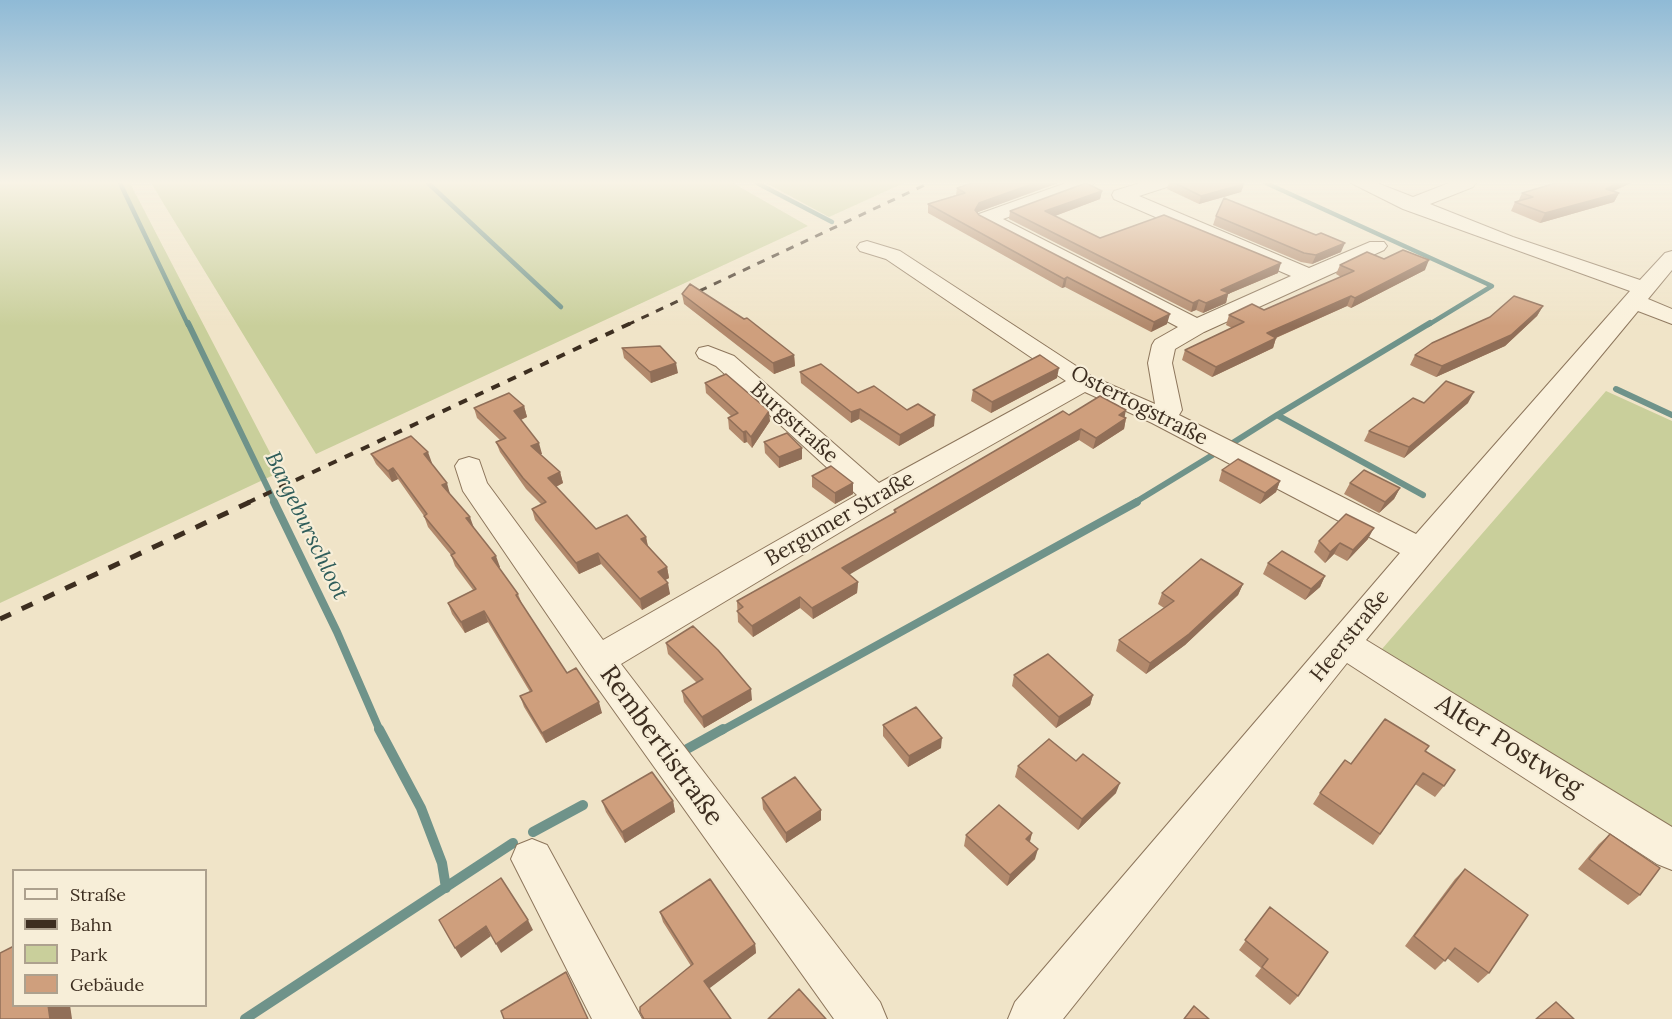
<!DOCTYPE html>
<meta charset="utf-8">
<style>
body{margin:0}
#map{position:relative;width:1672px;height:1019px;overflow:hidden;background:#f0e4c8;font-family:Lora,serif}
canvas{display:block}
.legend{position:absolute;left:12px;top:869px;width:195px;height:138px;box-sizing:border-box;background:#f7eed8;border:2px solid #ada18e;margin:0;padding:8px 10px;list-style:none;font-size:18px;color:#3d2e20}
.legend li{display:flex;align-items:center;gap:12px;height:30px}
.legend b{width:30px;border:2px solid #ada18e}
</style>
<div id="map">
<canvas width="1672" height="1019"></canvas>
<ul class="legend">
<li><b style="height:8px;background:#faf1dc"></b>Straße</li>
<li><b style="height:8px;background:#3d2e20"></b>Bahn</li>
<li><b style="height:16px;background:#c9cf9b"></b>Park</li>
<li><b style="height:16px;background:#cf9f7d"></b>Gebäude</li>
</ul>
</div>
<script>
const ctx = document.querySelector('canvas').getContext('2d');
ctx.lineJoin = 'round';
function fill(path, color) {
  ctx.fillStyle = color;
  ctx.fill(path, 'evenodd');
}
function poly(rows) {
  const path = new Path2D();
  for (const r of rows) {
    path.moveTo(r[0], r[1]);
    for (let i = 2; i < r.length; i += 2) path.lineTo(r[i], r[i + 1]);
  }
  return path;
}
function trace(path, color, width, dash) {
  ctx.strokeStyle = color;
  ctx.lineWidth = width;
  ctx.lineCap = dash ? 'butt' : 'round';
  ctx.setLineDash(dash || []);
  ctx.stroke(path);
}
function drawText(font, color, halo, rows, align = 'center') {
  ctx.font = font + ' Lora,serif';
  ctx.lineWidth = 4.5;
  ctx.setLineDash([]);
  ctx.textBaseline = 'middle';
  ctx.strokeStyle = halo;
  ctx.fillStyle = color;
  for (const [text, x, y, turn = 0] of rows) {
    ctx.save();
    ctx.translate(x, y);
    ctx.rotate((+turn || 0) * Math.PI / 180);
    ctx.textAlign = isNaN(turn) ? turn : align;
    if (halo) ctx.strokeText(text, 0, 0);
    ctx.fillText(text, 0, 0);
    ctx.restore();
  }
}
fill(poly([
 [0,183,130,183,280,472,0,603],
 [151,183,733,183,808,226,316,454],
 [766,183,904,183,829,217],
 [1606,391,1672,421,1672,832,1382,649]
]), '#c9cf9b');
trace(poly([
 [120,183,188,325],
 [428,183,561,307],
 [757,183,832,222],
 [1266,183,1492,286,1428,325]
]), '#6f938a', 4.5);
trace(poly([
 [188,323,275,503],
 [1616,389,1672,415],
 [1231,444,1277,415],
 [1423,495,1277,415,1430,323],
 [1134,503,1219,451]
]), '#6f938a', 6);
trace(poly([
 [274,502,337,632,380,731],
 [721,731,1137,502]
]), '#6f938a', 8);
trace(poly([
 [379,729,421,808,442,863,446,888],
 [687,749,723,729],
 [533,832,583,805],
 [245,1019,513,843]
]), '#6f938a', 10);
const minor = poly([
 [1066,183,1094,183,1091,187,1003,219,1197,318,1291,276,1114,199,1112,195,1114,191,1140,183,1170,183,1167,187,1139,196,1309,268,1370,242,1384,242,1387,246,1384,250,1204,332,1175,349,1172,363,1182,410,1179,415,1416,534,1630,291,1403,209,1351,183,1377,183,1413,197,1449,183,1476,183,1473,187,1430,204,1513,237,1640,280,1665,253,1672,251,1672,270,1648,299,1672,309,1672,324,1638,311,1366,640,1672,827,1672,870,1657,864,1347,663,1063,1019,1008,1019,1015,1002,1400,553,1152,423,1085,392,887,504,621,664,880,1002,887,1019,834,1019,585,670,463,491,455,466,459,460,469,457,479,460,487,483,603,640,857,495,716,366,699,358,696,353,699,348,708,346,734,356,879,483,1066,381,886,259,860,251,857,247,860,243,867,241,900,251,1093,377,1155,404,1148,363,1152,345,1155,340,1178,327,979,222,976,218,979,214,1066,183],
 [532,839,547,845,642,1019,592,1019,511,859,517,845,532,839]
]);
trace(minor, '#8d765c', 2);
fill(minor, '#faf1dc');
trace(poly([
 [627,325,929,183]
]), '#3d2e20', 3, [8, 8]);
trace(poly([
 [247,503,631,323]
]), '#3d2e20', 4, [9, 9]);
trace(poly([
 [0,619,250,502]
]), '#3d2e20', 5, [12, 12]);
fill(poly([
 [972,183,1058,183,978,212,978,213,979,215,1167,324,1151,332,1065,287,1062,288,928,213,928,204,956,195,957,188],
 [1169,183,1244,184,1241,192,1199,204,1167,189],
 [1102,191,1100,199,1055,216,1100,238,1278,273,1228,294,1226,303,1203,313,1196,310,1191,312,1009,219,1010,211],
 [1614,191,1619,193,1614,202,1540,223,1511,211,1515,202,1518,202,1522,193],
 [1216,216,1316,235,1341,252,1312,264,1301,262,1213,225],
 [1384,259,1425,270,1351,308,1347,306,1276,338,1273,348,1212,377,1182,360,1185,350,1232,328,1226,325,1229,315,1264,310,1341,277,1336,274,1340,265],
 [682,294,794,355,795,366,774,374,684,304],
 [1543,306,1537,316,1505,346,1436,377,1410,365,1415,355],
 [622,348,678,373,651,383,624,358],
 [800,372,907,410,934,426,899,446,859,419,851,423,801,383],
 [1057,378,991,413,971,401,973,390],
 [705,383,770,421,752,448,747,442,744,443,729,429,728,418,731,416,706,393],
 [1468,403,1404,458,1364,441,1369,431],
 [524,406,527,417,521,420,542,454,540,454,560,472,563,483,556,487,596,529,646,537,648,546,667,567,669,578,665,580,670,594,642,610,601,564,579,574,535,520,532,509,541,504,526,489,500,452,496,442,500,440,477,418,474,408],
 [1069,415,1124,417,1126,418,1124,429,1093,449,1079,440,849,574,858,582,857,593,813,619,800,608,753,637,738,622,737,601,894,513,894,510],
 [764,442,802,459,779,468,765,453],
 [371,454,432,463,431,463,450,494,500,567,499,568,518,594,522,604,567,673,602,713,546,743,524,707,520,696,530,692,488,622,465,633,452,614,448,603,473,590,455,566,451,555,428,527,424,516,398,479,392,482,376,464],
 [1222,470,1280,481,1276,492,1260,504,1219,481],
 [812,476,853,483,853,494,835,504,812,487],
 [1350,483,1400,488,1394,499,1379,513,1344,494],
 [1368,539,1347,561,1334,554,1325,563,1314,552,1319,541],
 [1268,563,1325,576,1320,587,1305,600,1263,574],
 [1243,584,1238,595,1185,645,1146,674,1116,651,1119,640,1164,608,1158,604,1162,593],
 [666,643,752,700,704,728,684,702,682,691,697,683,668,654],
 [1014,675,1093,695,1090,705,1056,728,1012,686],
 [883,725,941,748,908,767,883,736],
 [1425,751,1444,786,1435,797,1415,784,1373,845,1313,804,1320,793,1351,764],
 [1018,766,1116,793,1078,830,1015,777],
 [762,798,821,810,821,820,786,843,763,809],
 [602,801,673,801,675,812,625,843,606,812],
 [1032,833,1030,842,1035,859,1007,886,964,846,966,835],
 [1610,834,1640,895,1628,905,1578,869,1599,844],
 [1465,869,1489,973,1478,983,1447,958,1435,970,1405,946,1455,879],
 [1270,907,1298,996,1290,1005,1255,976,1261,968,1239,950],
 [660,912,755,944,756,953,709,988,731,1019,642,1019,640,1012,691,966,663,922]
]), '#b2896c');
fill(poly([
 [1035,183,1058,183,978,212,974,219,975,210,979,203],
 [1617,183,1631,183,1601,197,1606,189],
 [1244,184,1241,192,1199,204,1201,196],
 [1102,191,1100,199,1044,220,1045,211],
 [1619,193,1614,202,1540,223,1545,213],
 [1345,243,1341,252,1312,264,1316,255],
 [1429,260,1425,270,1351,308,1355,298],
 [1281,263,1278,273,1228,294,1226,303,1203,313,1206,303,1221,290],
 [1067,277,1065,287,1062,288,1064,279],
 [1351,296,1347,306,1264,343,1267,333],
 [1199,300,1196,310,1191,312,1193,303],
 [1543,306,1537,316,1505,346,1436,377,1442,366],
 [1170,314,1167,324,1151,332,1154,322],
 [1276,338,1273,348,1212,377,1216,367],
 [794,355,795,366,774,374,773,363],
 [676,363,678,373,651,383,650,372],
 [1059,368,1057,378,991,413,992,402],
 [1474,392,1468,403,1404,458,1409,447],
 [524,406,527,417,517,421,514,411],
 [860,409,859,419,851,423,851,412],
 [1126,410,1124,420,1126,418,1124,429,1093,449,1096,438,1119,415],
 [769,411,770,421,752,448,751,437],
 [935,415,934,426,899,446,900,435],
 [1081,429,1079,440,842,579,842,568],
 [746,431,747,442,744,443,743,432],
 [539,443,542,454,534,456,531,446],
 [802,448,802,459,779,468,779,457],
 [428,452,432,463,428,465,424,454],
 [393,468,398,479,392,482,388,471],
 [560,472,563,483,551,489,548,478],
 [1280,481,1276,492,1260,504,1265,493],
 [447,483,450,494,446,496,442,485],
 [853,483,853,494,835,504,835,493],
 [1400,488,1394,499,1379,513,1385,502],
 [470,517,474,528,466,518],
 [1374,528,1368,539,1347,561,1353,550],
 [646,537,648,548,641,539],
 [1340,543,1334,554,1325,563,1330,552],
 [598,553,601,564,579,574,576,563],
 [496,556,500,567,495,569,492,558],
 [667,567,669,578,660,583,658,572],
 [1325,576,1320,587,1305,600,1311,589],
 [858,582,857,593,813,619,812,608],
 [668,583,670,594,642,610,640,599],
 [1243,584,1238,595,1185,645,1146,674,1150,663],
 [800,597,800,608,753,637,752,626],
 [484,611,488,622,465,633,461,622],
 [751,689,752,700,704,728,702,717],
 [1093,695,1090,705,1056,728,1059,717],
 [599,702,602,713,546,743,542,733],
 [942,738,941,748,908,767,909,756],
 [1120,783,1116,793,1078,830,1082,819],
 [673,801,675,812,625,843,622,832],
 [821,810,821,820,786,843,786,833],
 [1032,833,1029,844,1026,839],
 [1038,849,1035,859,1007,886,1010,875],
 [528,920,533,930,501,953,496,944],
 [486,926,491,936,461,958,455,948],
 [755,944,756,953,706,991,704,981],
 [48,1005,70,1005,72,1019,50,1019]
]), '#916f58');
const building = poly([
 [972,183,1035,183,979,203,975,210,979,215,1170,314,1154,322,1067,277,1064,279,928,204,965,193,957,188,972,183],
 [1086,183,1102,191,1045,211,1100,238,1164,215,1281,263,1221,290,1229,293,1206,303,1199,300,1193,303,1010,211,1086,183],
 [1175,183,1243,183,1244,184,1201,196,1175,183],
 [1556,183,1617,183,1606,189,1619,193,1545,213,1515,202,1533,197,1522,193,1556,183],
 [1224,198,1316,235,1321,233,1345,243,1316,255,1304,253,1216,216,1224,198],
 [1403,250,1429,260,1355,298,1351,296,1267,333,1276,338,1216,367,1185,350,1244,322,1229,315,1252,304,1264,310,1354,271,1340,265,1367,252,1384,259,1403,250],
 [690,284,744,319,747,318,794,355,773,363,682,294,690,284],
 [1514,296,1543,306,1511,335,1442,366,1415,355,1432,343,1490,317,1514,296],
 [660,346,676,363,650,372,622,348,660,346],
 [1040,355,1059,368,992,402,973,390,1040,355],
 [821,364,858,393,874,386,907,410,918,404,935,415,900,435,860,409,851,412,800,372,821,364],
 [726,374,769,411,751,437,746,431,743,432,728,418,738,413,705,383,726,374],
 [1446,381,1474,392,1409,447,1369,431,1413,398,1424,403,1446,381],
 [509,393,524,406,514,411,539,443,531,446,560,472,548,478,596,529,627,515,646,537,641,539,667,567,658,572,668,583,640,599,598,553,576,563,532,509,546,502,523,478,496,442,506,438,474,408,509,393],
 [1100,396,1126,410,1119,415,1126,418,1096,438,1081,429,842,568,858,582,812,608,800,597,752,626,737,611,743,607,737,601,896,512,894,510,1063,411,1069,415,1100,396],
 [787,433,802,448,779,457,764,442,787,433],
 [411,436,428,452,424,454,447,483,442,485,470,517,466,518,496,556,492,558,518,594,516,595,567,673,576,668,599,702,542,733,520,696,532,691,484,611,461,622,448,603,476,589,451,555,455,553,424,516,427,514,393,468,388,471,371,454,411,436],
 [1238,459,1280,481,1265,493,1222,470,1238,459],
 [831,466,853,483,835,493,812,476,831,466],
 [1364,470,1400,488,1385,502,1350,483,1364,470],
 [1346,514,1374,528,1353,550,1340,543,1330,552,1319,541,1346,514],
 [1282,551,1325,576,1311,589,1268,563,1282,551],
 [1201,559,1243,584,1189,634,1150,663,1119,640,1174,601,1162,593,1201,559],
 [693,626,718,650,751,689,702,717,682,691,703,679,666,643,693,626],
 [1048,654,1093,695,1059,717,1014,675,1048,654],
 [916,707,942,738,909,756,883,725,916,707],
 [1385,719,1429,746,1425,751,1455,770,1444,786,1423,773,1380,834,1320,793,1345,760,1351,764,1385,719],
 [1049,739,1076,761,1083,754,1120,783,1082,819,1018,766,1049,739],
 [652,772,673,801,622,832,602,801,652,772],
 [795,777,821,810,786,833,762,798,795,777],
 [999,805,1032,833,1026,839,1038,849,1010,875,966,835,999,805],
 [1610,834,1660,868,1640,895,1589,859,1610,834],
 [1465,869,1528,915,1489,973,1455,948,1445,961,1414,936,1465,869],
 [501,878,528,920,496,944,486,926,455,948,439,920,501,878],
 [710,879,755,944,704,981,731,1019,644,1019,640,1012,640,1007,693,964,660,912,710,879],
 [1270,907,1328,952,1298,996,1262,967,1268,959,1245,940,1270,907],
 [14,946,14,1005,48,1005,50,1019,0,1019,0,953,14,946],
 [566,972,588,1019,504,1019,501,1011,566,972],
 [799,989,826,1019,768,1019,799,989],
 [1556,1002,1574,1019,1536,1019,1556,1002],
 [1194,1006,1209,1019,1184,1019,1194,1006]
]);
fill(building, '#cf9f7d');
trace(building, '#916f58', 1.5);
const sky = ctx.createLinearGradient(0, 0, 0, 326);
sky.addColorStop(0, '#8fbad6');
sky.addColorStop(0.56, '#f8f3e6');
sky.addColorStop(1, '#f8f3e600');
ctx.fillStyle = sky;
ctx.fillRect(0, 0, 1672, 326);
drawText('21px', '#3d2e20', '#f7eed8', [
 ["Ostertogstraße",1139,406,27],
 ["Burgstraße",794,423,42],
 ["Bergumer Straße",840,519,-30],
 ["Heerstraße",1350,636,-51]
]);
drawText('italic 22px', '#2f5d5a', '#f7eed8', [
 ["Bargeburschloot",306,526,64]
]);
drawText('26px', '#3d2e20', '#f7eed8', [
 ["Rembertistraße",661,746,54],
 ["Alter Postweg",1509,746,32]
]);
</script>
